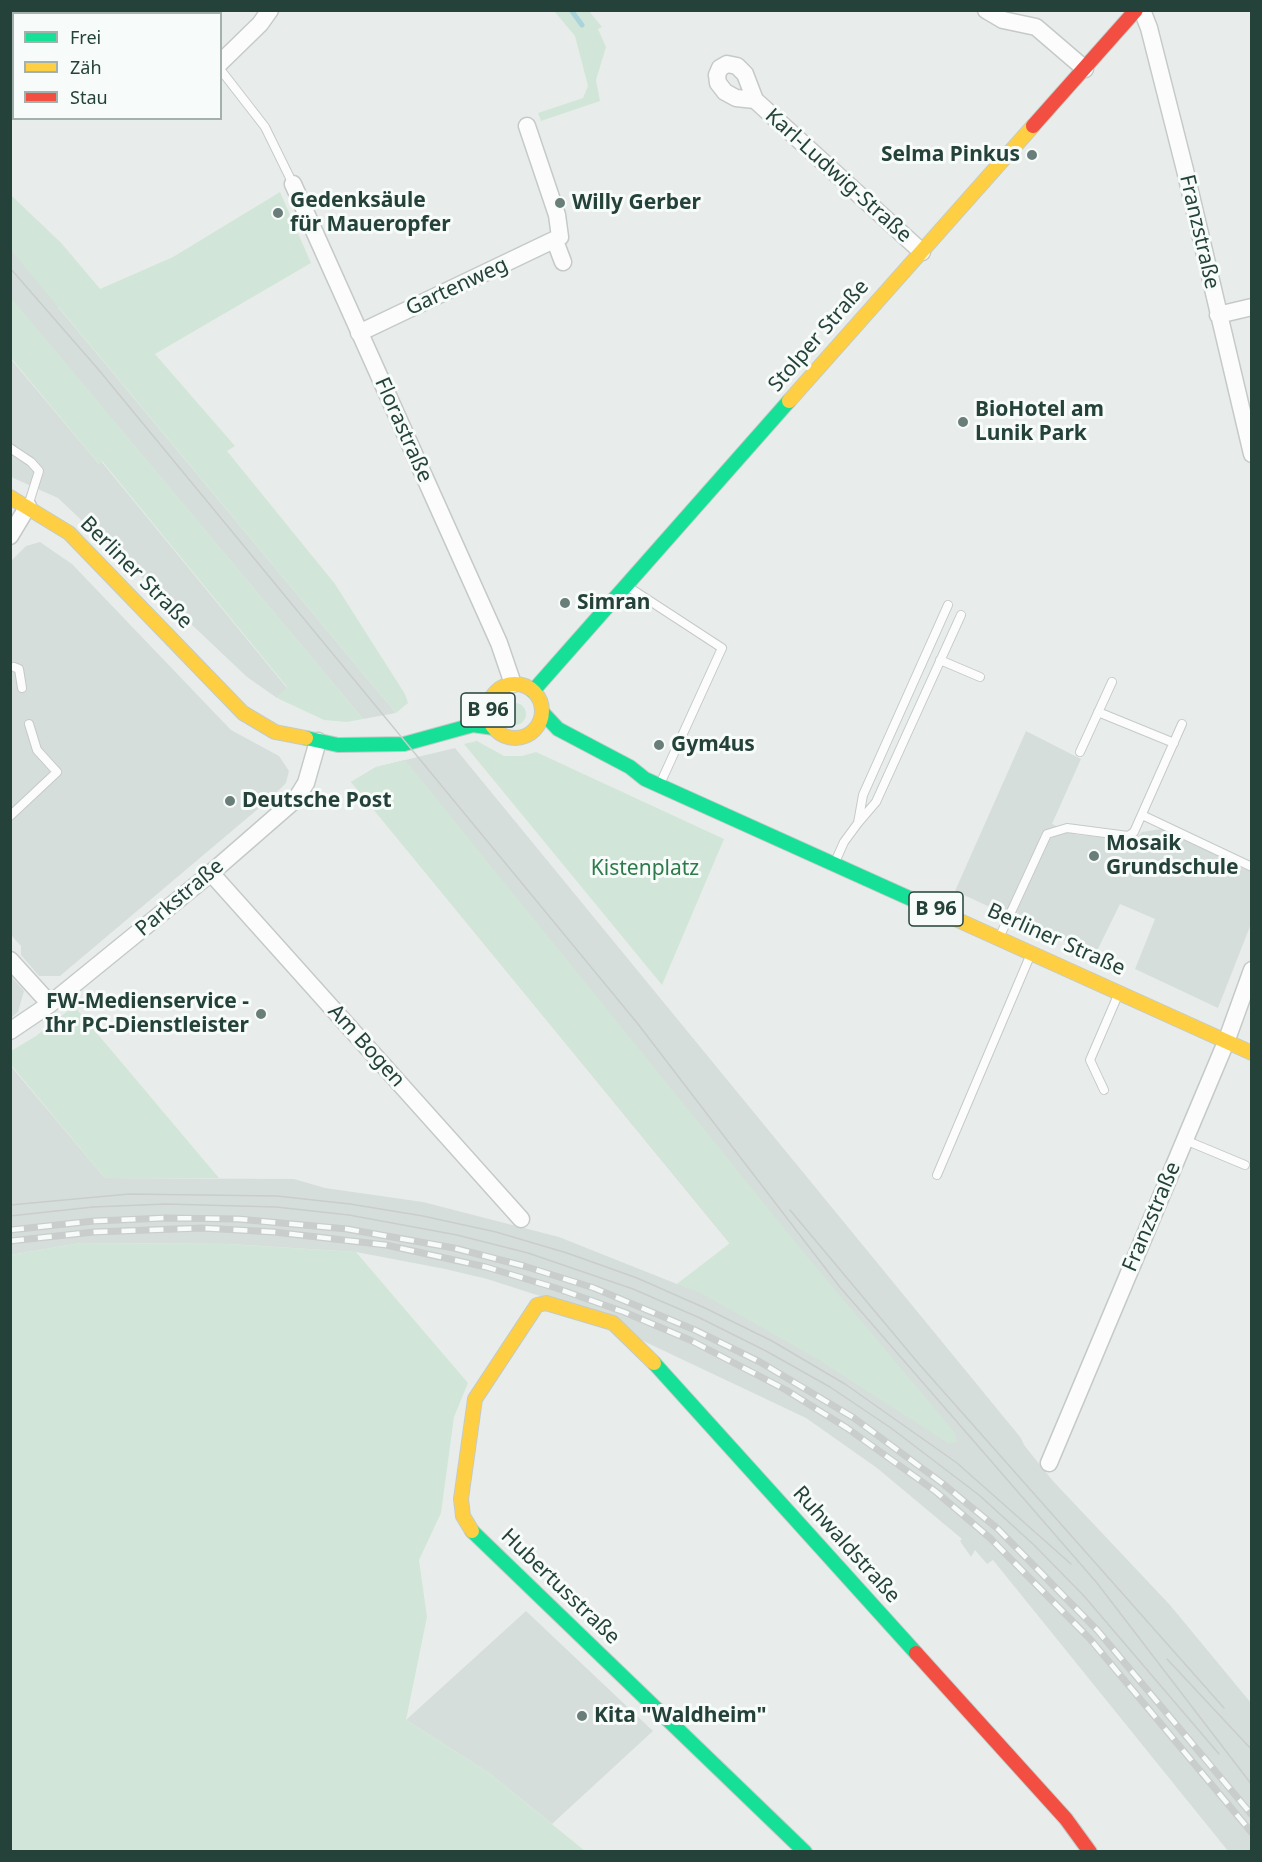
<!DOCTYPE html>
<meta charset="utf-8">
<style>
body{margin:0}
#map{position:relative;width:1262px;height:1862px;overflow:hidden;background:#e8edeb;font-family:"Noto Sans",sans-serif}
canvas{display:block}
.frame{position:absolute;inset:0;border:12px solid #24423a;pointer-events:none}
.legend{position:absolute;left:12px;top:12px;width:210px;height:108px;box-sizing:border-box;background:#f7fbf9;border:2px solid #a3b1ad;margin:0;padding:8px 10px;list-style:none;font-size:18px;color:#24423a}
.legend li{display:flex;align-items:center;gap:12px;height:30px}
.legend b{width:30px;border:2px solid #a3b1ad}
</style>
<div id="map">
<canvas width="1262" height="1862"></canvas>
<div class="frame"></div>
<ul class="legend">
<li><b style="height:8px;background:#16e098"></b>Frei</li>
<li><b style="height:8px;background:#ffcf43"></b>Zäh</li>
<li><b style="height:8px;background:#f24e42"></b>Stau</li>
</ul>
</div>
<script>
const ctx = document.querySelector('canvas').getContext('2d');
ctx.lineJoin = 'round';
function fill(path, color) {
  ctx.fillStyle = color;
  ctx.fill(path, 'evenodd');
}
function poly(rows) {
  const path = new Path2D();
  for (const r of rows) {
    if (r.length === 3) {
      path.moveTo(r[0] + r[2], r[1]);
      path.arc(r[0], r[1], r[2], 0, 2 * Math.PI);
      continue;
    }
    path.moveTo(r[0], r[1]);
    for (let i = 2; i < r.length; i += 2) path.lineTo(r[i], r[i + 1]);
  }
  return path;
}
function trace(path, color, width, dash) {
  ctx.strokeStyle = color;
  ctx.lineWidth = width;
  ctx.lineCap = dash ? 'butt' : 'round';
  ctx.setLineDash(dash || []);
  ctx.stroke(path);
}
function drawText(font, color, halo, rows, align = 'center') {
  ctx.font = font + ' "Noto Sans",sans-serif';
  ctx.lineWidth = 6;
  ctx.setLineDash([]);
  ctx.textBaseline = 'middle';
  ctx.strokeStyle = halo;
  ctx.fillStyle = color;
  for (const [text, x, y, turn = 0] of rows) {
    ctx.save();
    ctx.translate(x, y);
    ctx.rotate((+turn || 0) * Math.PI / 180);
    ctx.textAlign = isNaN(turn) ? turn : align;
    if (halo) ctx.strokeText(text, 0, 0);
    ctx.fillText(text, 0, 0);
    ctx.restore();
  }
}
fill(poly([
 [10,195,60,242,100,289,58,307,396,713,363,719,28,319,11,326],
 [10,358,99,464,101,461,287,688,277,698,247,677,58,498,11,477],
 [40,542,72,564,231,730,279,756,289,771,286,783,271,798,60,976,39,976,21,955,21,946,11,935,10,562,26,546],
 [1026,731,1081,759,1052,824,1078,835,1134,840,1142,832,1161,829,1251,872,1251,924,1218,1008,1135,969,1155,919,1120,904,1095,955,955,891],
 [455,748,1021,1438,1024,1445,1053,1481,1170,1605,1251,1703,1251,1851,1228,1851,993,1560,987,1564,975,1550,971,1557,960,1541,962,1539,877,1468,806,1418,565,1304,487,1279,445,1269,356,1252,228,1244,80,1243,11,1255,10,1065,105,1178,294,1179,325,1188,423,1202,559,1237,677,1284,730,1244,351,782,376,767],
 [11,976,24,991,18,1012,11,1018],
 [526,1611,653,1731,552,1824,489,1773,406,1720]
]), '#d6dedb');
fill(poly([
 [554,11,589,11,602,27,598,29,606,47,596,80,600,101,541,121,538,113,583,98,588,86,575,36],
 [280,192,311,263,155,354,235,446,227,451,335,584,405,694,408,703,396,713,11,250,11,195,62,244,100,289,173,257],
 [11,298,363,719,347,722,324,720,277,698,287,687,102,461,99,464,11,358],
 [515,714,11],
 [477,741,504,756,522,756,536,752,724,839,662,985,464,744],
 [405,760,809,1259,955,1433,957,1442,948,1443,816,1358,699,1292,677,1284,730,1243,351,782,376,767],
 [74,1006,219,1178,105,1178,11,1065,11,1051,36,1036],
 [80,1243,228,1244,356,1252,468,1383,454,1417,441,1513,419,1560,427,1617,406,1720,489,1773,585,1851,11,1851,11,1255]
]), '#d1e6d8');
trace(poly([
 [571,10,582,25]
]), '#a9d4db', 5);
const lane = poly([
 [220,69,265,127,293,184],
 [10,448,31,462,39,471,28,506],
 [627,586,722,648,660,784],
 [940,660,980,677],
 [14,667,19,669,22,688],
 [1098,712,1174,743],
 [1080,752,1112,682],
 [1142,815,1252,867],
 [10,816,57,772,37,750,29,724],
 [858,823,876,802,961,615],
 [835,862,844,842,858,823,863,795,948,605],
 [999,938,1047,834,1067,828,1128,836,1134,832,1182,724],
 [1104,1090,1090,1060,1118,995],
 [1185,1140,1245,1165],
 [937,1175,1030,956]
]);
const street = poly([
 [986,10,1003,20,1036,27,1085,69],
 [1142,10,1149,28,1185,170,1252,454],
 [10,22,14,26],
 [220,63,260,24,270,10],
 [755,100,736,98,725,92,718,83,717,75,720,68,727,64,737,66,745,74,755,100,922,252],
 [293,184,499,643,513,684],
 [555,241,563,262],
 [1218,315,1252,307],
 [359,333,560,237,557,215,527,126],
 [10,536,28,506],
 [211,873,521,1219],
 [10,960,50,1004],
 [10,1031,50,1004,211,873,296,799,306,783,318,741],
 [1049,1463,1226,1042,1252,970]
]);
const fast = poly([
 [533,691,789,401],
 [543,713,558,729,630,767,645,779,940,912],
 [306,738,338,745,404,744,473,725,494,728],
 [654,1363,916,1653],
 [472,1531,805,1852]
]);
const slow = poly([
 [789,401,1033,126],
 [10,497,69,533,243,713,275,732,306,738],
 [515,711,27],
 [940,912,1252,1053],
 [472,1531,463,1516,461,1499,475,1399,537,1305,546,1303,613,1323,654,1363]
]);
const jam = poly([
 [1033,126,1136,10],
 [916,1653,1066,1819,1090,1852]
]);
trace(lane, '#c5cac8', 10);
trace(street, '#c5cac8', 19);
trace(fast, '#c3cbc8', 16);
trace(slow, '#c3cbc8', 16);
trace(jam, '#c3cbc8', 16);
trace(lane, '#fcfcfc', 8);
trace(street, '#fcfcfc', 16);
trace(fast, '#16e098', 14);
trace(slow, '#ffcf43', 14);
trace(jam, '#f24e42', 14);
trace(poly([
 [10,268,98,369,638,1024,839,1286,1097,1583,1252,1785],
 [10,1205,129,1194,277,1196,350,1204,423,1216,496,1232,567,1253,637,1278,705,1308,772,1341,845,1384,957,1463,1071,1564],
 [790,1210,919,1364,1224,1708],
 [10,1216,93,1207,166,1204,276,1207,349,1215,457,1235,528,1253,633,1289,700,1318,766,1351,830,1387,891,1428,979,1495,1034,1545,1084,1596,1219,1754],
 [1167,1659,1252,1750]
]), '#c9cdcc', 1.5);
const rail = poly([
 [10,1230,94,1221,166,1218,238,1219,347,1229,454,1248,524,1266,594,1288,695,1330,760,1362,854,1418,942,1483,998,1529,1098,1631,1252,1815],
 [10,1241,94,1232,202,1228,274,1232,386,1245,486,1267,556,1288,624,1312,690,1340,786,1390,847,1428,935,1491,990,1538,1090,1639,1252,1833]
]);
trace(rail, '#c9cdcc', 7);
trace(rail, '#f7fbf9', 4.5, [14]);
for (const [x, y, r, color] of [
 [1032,155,6,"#697e78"],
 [560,203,6,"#697e78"],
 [278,213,6,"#697e78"],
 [963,422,6,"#697e78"],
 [565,603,6,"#697e78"],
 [659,745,6,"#697e78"],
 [230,801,6,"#697e78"],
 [1094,856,6,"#697e78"],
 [261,1014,6,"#697e78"],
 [582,1716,6,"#697e78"]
]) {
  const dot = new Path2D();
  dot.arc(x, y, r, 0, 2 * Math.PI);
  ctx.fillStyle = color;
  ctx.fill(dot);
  trace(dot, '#f7fbf9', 2);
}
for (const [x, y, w] of [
 [488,710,54],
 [936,909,54]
]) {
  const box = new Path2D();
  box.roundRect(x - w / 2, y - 17, w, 34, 4.5);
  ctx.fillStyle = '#f7fbf9';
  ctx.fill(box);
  trace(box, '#24423a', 1.5);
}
drawText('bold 20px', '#24423a', null, [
 ["B 96",488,710],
 ["B 96",936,909]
]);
drawText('bold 21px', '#24423a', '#f7fbf9', [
 ["Selma Pinkus",1020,155,"right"],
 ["Gedenksäule",290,201],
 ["für Maueropfer",290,225],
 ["Willy Gerber",572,203],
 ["BioHotel am",975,410],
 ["Lunik Park",975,434],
 ["Simran",577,603],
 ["Gym4us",671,745],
 ["Deutsche Post",242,801],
 ["Mosaik",1106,844],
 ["Grundschule",1106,868],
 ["FW-Medienservice -",249,1002,"right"],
 ["Ihr PC-Dienstleister",249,1026,"right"],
 ["Kita \"Waldheim\"",594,1716]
], 'left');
drawText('21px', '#24423a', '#f7fbf9', [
 ["Karl-Ludwig-Straße",838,176,42],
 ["Franzstraße",1199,232,77],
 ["Gartenweg",457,287,-25],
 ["Stolper Straße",819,336,-49],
 ["Florastraße",403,430,66],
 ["Berliner Straße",136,573,45],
 ["Parkstraße",180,898,-40],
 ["Berliner Straße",1056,940,24],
 ["Am Bogen",366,1046,48],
 ["Franzstraße",1152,1217,-67],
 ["Ruhwaldstraße",846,1545,48],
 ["Hubertusstraße",560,1587,44]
]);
drawText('21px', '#2d7a4b', '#f7fbf9', [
 ["Kistenplatz",645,869]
]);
</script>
